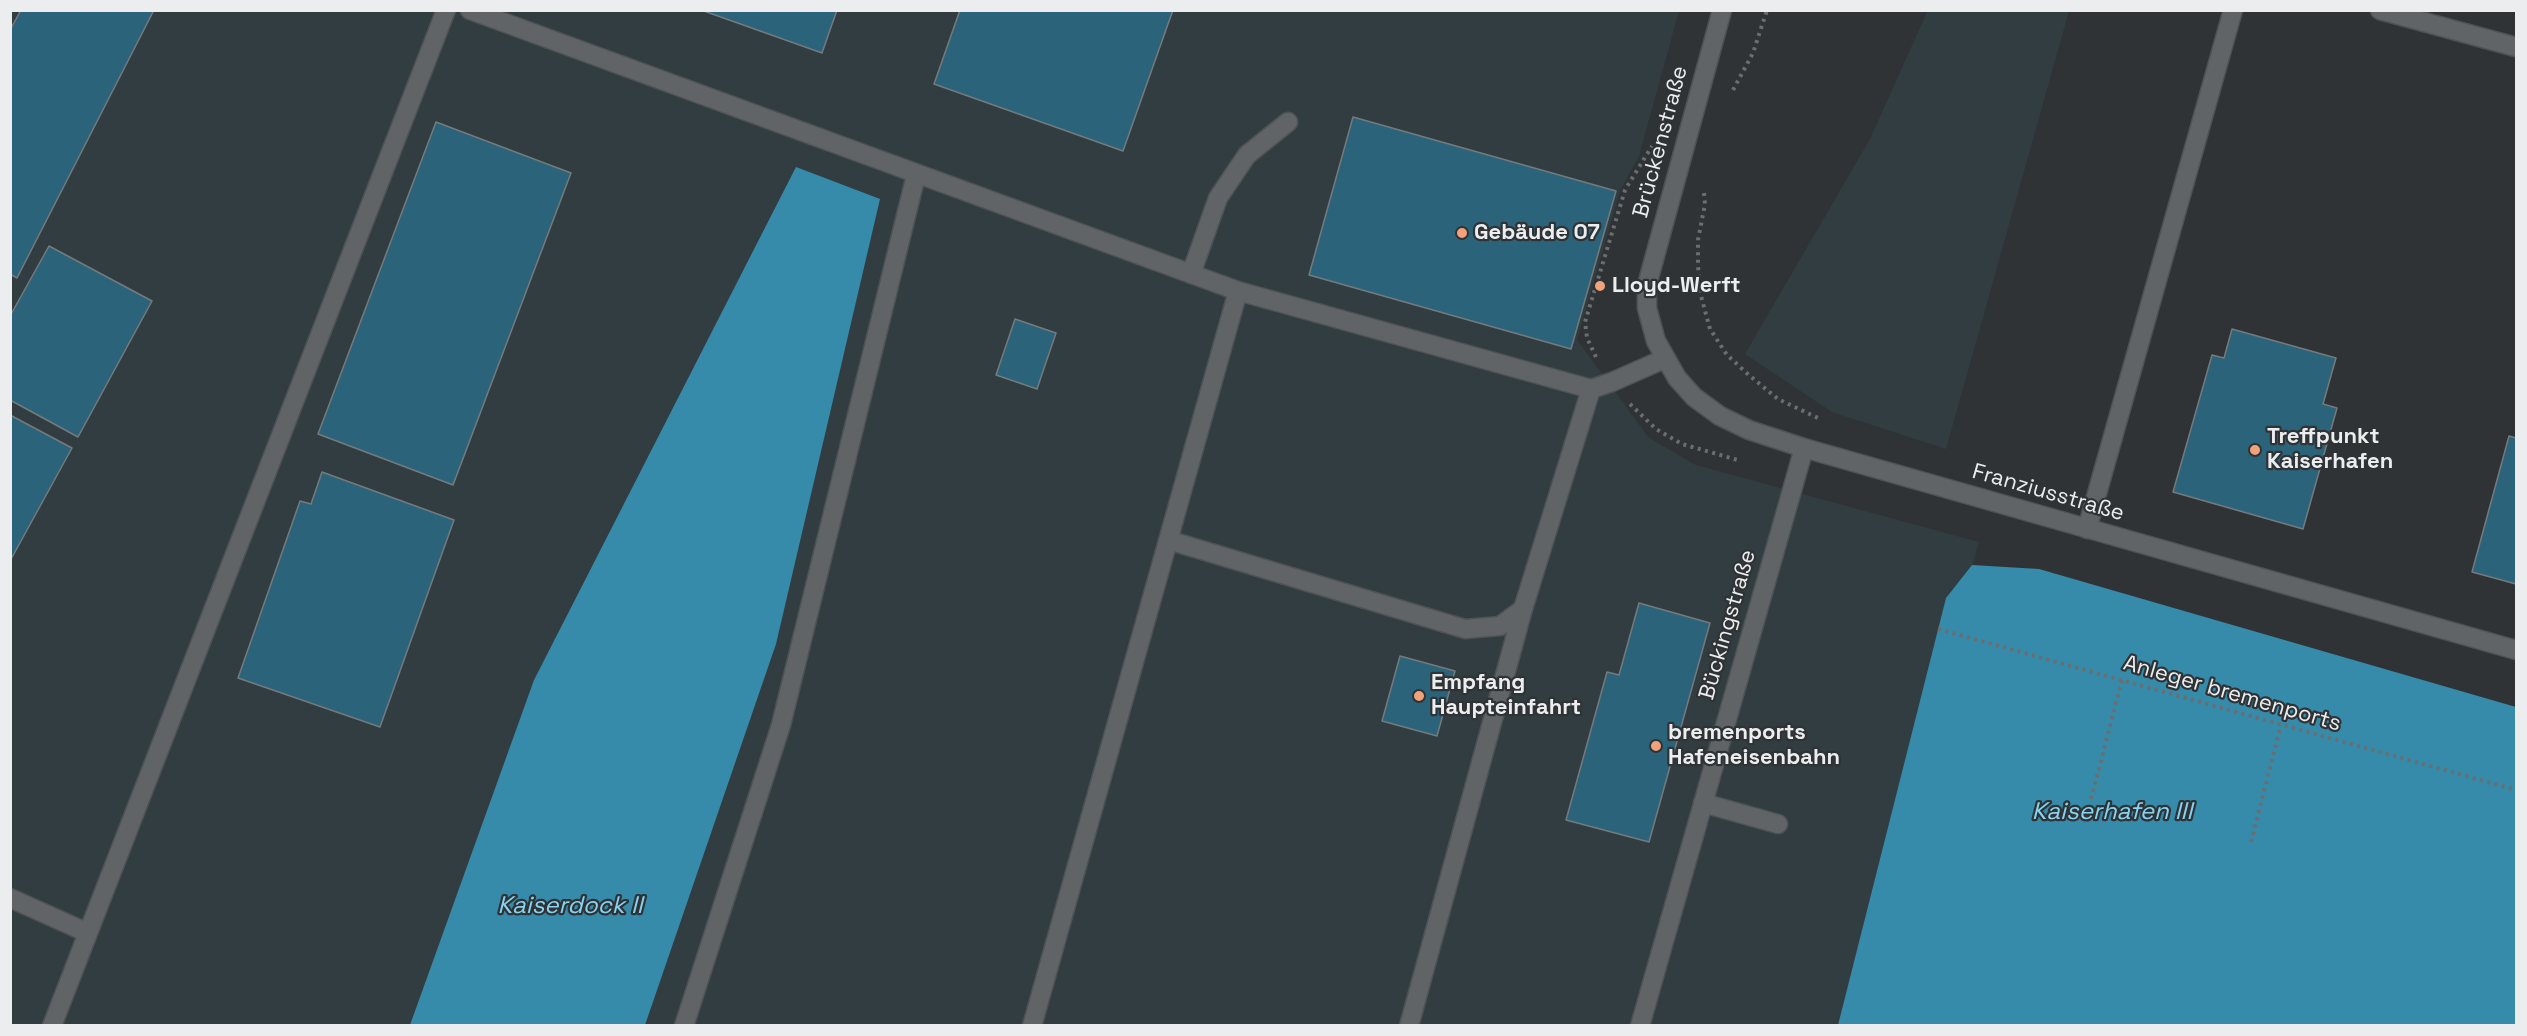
<!DOCTYPE html>
<meta charset="utf-8">
<style>
body{margin:0}
#map{position:relative;width:2527px;height:1036px;overflow:hidden;background:#2f3335;font-family:"Space Grotesk",sans-serif}
canvas{display:block}
.frame{position:absolute;inset:0;border:12px solid #ebedee;pointer-events:none}
</style>
<div id="map">
<canvas width="2527" height="1036"></canvas>
<div class="frame"></div>
</div>
<script>
const ctx = document.querySelector('canvas').getContext('2d');
ctx.lineJoin = 'round';
function fill(path, color) {
  ctx.fillStyle = color;
  ctx.fill(path, 'evenodd');
}
function poly(rows) {
  const path = new Path2D();
  for (const r of rows) {
    path.moveTo(r[0], r[1]);
    for (let i = 2; i < r.length; i += 2) path.lineTo(r[i], r[i + 1]);
  }
  return path;
}
function trace(path, color, width, dash) {
  ctx.strokeStyle = color;
  ctx.lineWidth = width;
  ctx.lineCap = dash ? 'butt' : 'round';
  ctx.setLineDash(dash || []);
  ctx.stroke(path);
}
function drawText(font, color, halo, rows, align = 'center') {
  ctx.font = font + ' "Space Grotesk",sans-serif';
  ctx.lineWidth = 4.5;
  ctx.setLineDash([]);
  ctx.textBaseline = 'middle';
  ctx.strokeStyle = halo;
  ctx.fillStyle = color;
  for (const [text, x, y, turn = 0] of rows) {
    ctx.save();
    ctx.translate(x, y);
    ctx.rotate((+turn || 0) * Math.PI / 180);
    ctx.textAlign = isNaN(turn) ? turn : align;
    if (halo) ctx.strokeText(text, 0, 0);
    ctx.fillText(text, 0, 0);
    ctx.restore();
  }
}
fill(poly([
 [1928,10,2069,11,1946,449,1832,412,1745,354,1870,139],
 [10,11,1679,11,1639,156,1620,191,1577,340,1649,438,1696,465,1979,542,1972,565,1946,598,1838,1025,11,1025]
]), '#323d41');
fill(poly([
 [796,167,880,199,776,644,645,1025,410,1025,534,680],
 [1972,565,2039,569,2516,707,2516,1025,1838,1025,1946,598]
]), '#378baa');
const building = poly([
 [21,10,154,10,17,278,10,274,10,30,21,10],
 [701,10,837,10,822,53,701,10],
 [960,10,1173,10,1123,151,934,84,960,10],
 [1353,117,1616,191,1571,349,1309,275,1353,117],
 [436,122,571,173,453,485,318,434,436,122],
 [49,246,152,301,78,437,10,400,10,316,49,246],
 [1015,319,1056,333,1037,389,996,375,1015,319],
 [2232,329,2336,358,2323,404,2337,408,2303,529,2173,492,2212,355,2224,358,2232,329],
 [10,415,72,448,10,561,10,415],
 [2509,436,2516,438,2516,584,2472,572,2509,436],
 [322,472,454,520,380,727,238,678,300,501,311,504,322,472],
 [1639,603,1710,623,1649,842,1566,820,1607,672,1619,675,1639,603],
 [1400,656,1455,671,1437,736,1382,721,1400,656]
]);
fill(building, '#2b647a');
trace(building, '#757a7c', 1.5);
const service = poly([
 [470,10,1238,291,1591,389,1612,382,1664,359],
 [2380,10,2516,47],
 [1191,274,1218,198,1247,155,1288,122],
 [2087,529,2233,10],
 [1168,540,1465,629,1500,626,1523,609,1591,389],
 [1703,803,1778,824],
 [10,898,88,933,446,10],
 [52,1026,88,933],
 [684,1026,781,725,916,175],
 [1032,1026,1238,291],
 [1409,1026,1523,609],
 [1640,1026,1670,920]
]);
const minor = poly([
 [1670,920,1804,448]
]);
const secondary = poly([
 [1722,10,1647,285,1647,308,1656,341,1677,378,1694,397,1720,416,1749,430,1804,448,2516,650]
]);
trace(service, '#4e5253', 21);
trace(minor, '#4e5253', 21);
trace(secondary, '#4e5253', 21);
trace(poly([
 [1733,90,1753,53,1767,10],
 [1704,193,1705,204,1698,240,1698,266,1701,296,1710,329,1727,355,1750,376,1778,399,1820,419],
 [1596,357,1587,338,1585,322,1625,190,1652,146],
 [1630,404,1656,429,1682,444,1741,461],
 [1938,629,2516,790],
 [2091,799,2122,680],
 [2251,842,2281,725]
]), '#6b6e70', 4, [3, 4.5]);
trace(service, '#606466', 18);
trace(minor, '#606466', 18);
trace(secondary, '#606466', 18);
for (const [x, y, r, color] of [
 [1462,233,6,"#f0a27a"],
 [1600,286,6,"#f0a27a"],
 [2255,450,6,"#f0a27a"],
 [1419,696,6,"#f0a27a"],
 [1656,746,6,"#f0a27a"]
]) {
  const dot = new Path2D();
  dot.arc(x, y, r, 0, 2 * Math.PI);
  ctx.fillStyle = color;
  ctx.fill(dot);
  trace(dot, '#2f3335', 2);
}
drawText('22px', '#ebedee', '#2f3335', [
 ["Brückenstraße",1661,142,-75],
 ["Franziusstraße",2048,493,16],
 ["Bückingstraße",1728,625,-74],
 ["Anleger bremenports",2232,694,16]
]);
drawText('bold 22px', '#ebedee', '#2f3335', [
 ["Gebäude 07",1474,233],
 ["Lloyd-Werft",1612,286],
 ["Treffpunkt",2267,437],
 ["Kaiserhafen",2267,462],
 ["Empfang",1431,683],
 ["Haupteinfahrt",1431,708],
 ["bremenports",1668,733],
 ["Hafeneisenbahn",1668,758]
], 'left');
drawText('italic 24px', '#87d3f2', '#2f3335', [
 ["Kaiserhafen III",2112,812],
 ["Kaiserdock II",570,906]
]);
</script>
